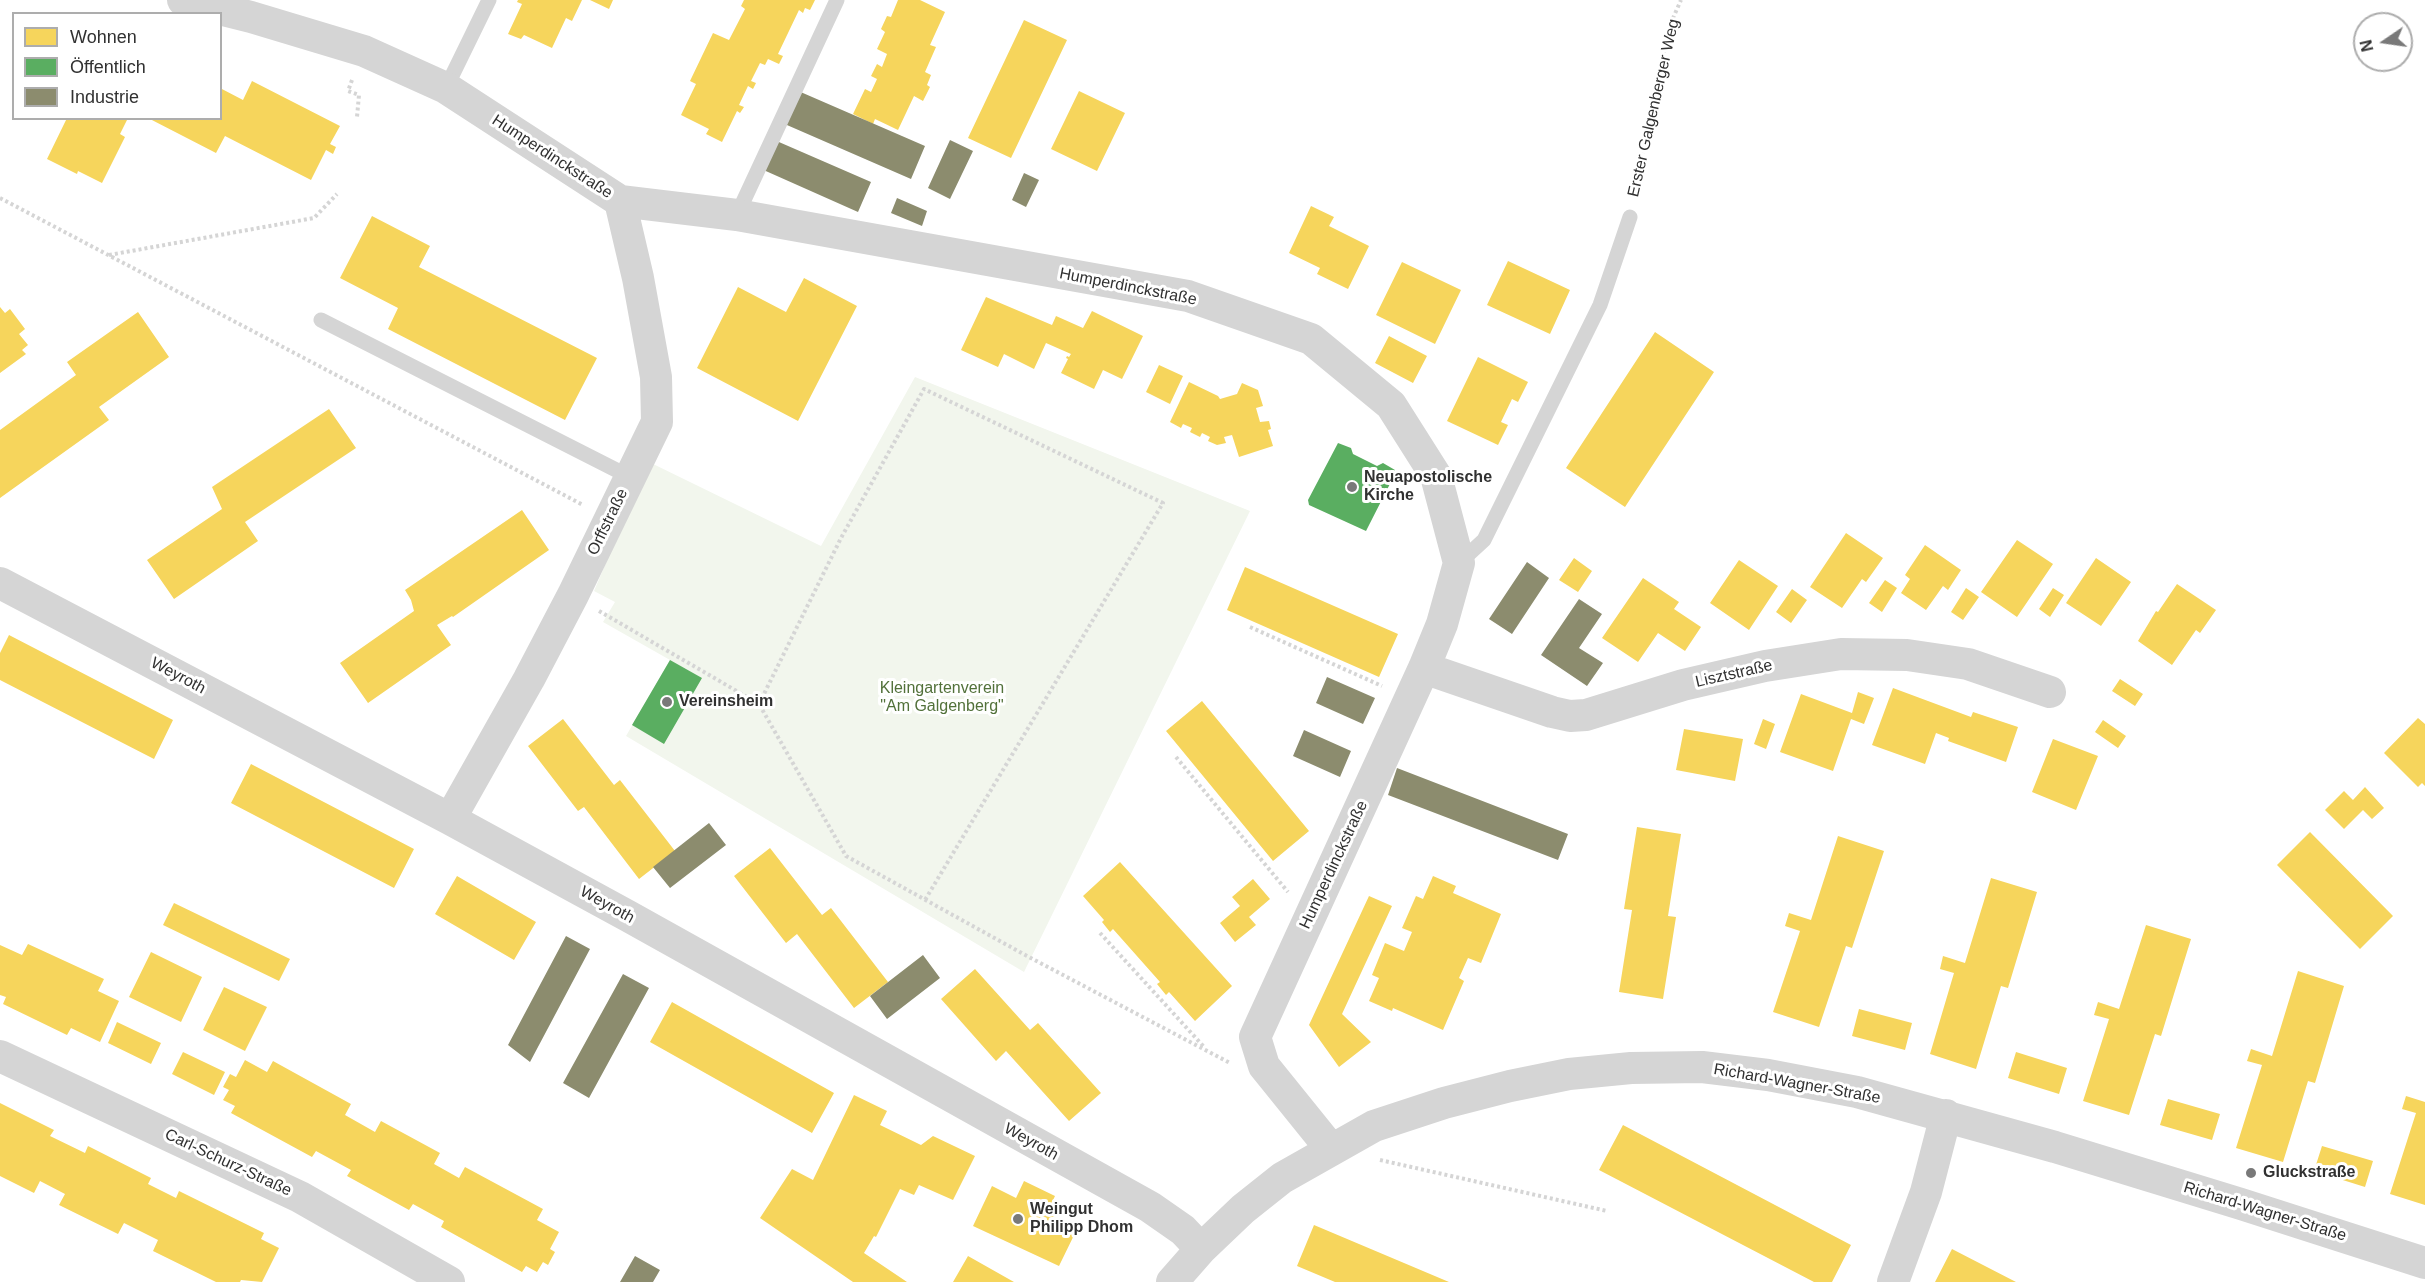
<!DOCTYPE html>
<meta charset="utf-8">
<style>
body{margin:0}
#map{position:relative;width:2425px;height:1282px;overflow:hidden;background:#fff;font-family:Arial,sans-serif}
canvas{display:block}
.legend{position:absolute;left:12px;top:12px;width:210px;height:108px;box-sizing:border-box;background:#fff;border:2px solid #adadad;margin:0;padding:8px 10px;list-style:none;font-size:18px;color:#313131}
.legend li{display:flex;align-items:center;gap:12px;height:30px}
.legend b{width:30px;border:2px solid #adadad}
.north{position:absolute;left:2353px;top:12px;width:60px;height:60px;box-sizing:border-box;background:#fff;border:2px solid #adadad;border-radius:50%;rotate:257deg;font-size:16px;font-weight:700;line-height:24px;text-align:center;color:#313131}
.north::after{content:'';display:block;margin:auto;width:21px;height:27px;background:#797979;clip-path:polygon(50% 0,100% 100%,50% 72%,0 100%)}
</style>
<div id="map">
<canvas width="2425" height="1282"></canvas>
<ul class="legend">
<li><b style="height:16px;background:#f6d55c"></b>Wohnen</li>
<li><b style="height:16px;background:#5aae61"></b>Öffentlich</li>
<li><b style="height:16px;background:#8c8c6e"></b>Industrie</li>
</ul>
<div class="north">N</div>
</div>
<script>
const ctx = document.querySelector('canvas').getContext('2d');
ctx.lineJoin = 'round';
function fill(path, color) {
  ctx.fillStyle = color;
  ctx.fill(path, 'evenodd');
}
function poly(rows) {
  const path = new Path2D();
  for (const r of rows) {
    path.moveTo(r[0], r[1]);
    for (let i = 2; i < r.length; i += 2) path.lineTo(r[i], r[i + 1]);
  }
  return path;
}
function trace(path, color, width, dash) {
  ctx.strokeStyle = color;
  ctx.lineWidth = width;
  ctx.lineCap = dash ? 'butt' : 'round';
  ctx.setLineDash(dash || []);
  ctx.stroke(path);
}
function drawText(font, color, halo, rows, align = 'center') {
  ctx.font = font + ' Arial,sans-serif';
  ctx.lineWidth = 6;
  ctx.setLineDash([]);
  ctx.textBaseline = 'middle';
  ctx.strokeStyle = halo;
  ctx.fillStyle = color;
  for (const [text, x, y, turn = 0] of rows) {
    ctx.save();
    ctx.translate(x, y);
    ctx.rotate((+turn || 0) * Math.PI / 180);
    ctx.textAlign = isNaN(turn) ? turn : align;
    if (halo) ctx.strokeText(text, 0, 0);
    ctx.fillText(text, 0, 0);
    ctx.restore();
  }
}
fill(poly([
 [915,377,1250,511,1024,972,626,736,670,660,603,622,615,602,594,591,649,462,821,546]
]), '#f2f6ed');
fill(poly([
 [518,0,582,0,572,21,566,18,552,48,524,35,521,39,508,34,522,4,517,2],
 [590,0,613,0,609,9],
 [744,0,815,0,810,10,805,8,803,13,799,10,778,54,783,56,779,64,768,59,765,65,760,63,751,81,756,83,753,89,748,86,739,105,744,107,740,113,737,111,722,142,706,134,709,129,681,115,696,84,690,81,713,33,729,40,745,9,741,6],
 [898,0,920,0,945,12,930,45,936,47,925,72,931,75,927,85,930,87,923,101,914,96,898,130,875,119,873,124,853,114,865,89,871,92,877,79,871,76,877,64,882,67,887,54,877,49,885,32,881,29,887,16,891,17],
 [1024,20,1067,40,1011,158,968,138],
 [252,81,340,126,330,144,336,147,333,154,326,150,311,180,225,136,216,153,148,118,220,118,220,88,243,100],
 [1079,91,1125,113,1097,171,1051,149],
 [67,118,128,118,120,134,125,137,102,183,78,171,77,174,47,159],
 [1311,206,1334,217,1329,226,1369,246,1348,289,1317,274,1320,268,1289,253],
 [372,216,430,246,419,267,597,358,565,420,388,329,398,308,340,278],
 [1508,261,1570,290,1550,334,1487,305],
 [1402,262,1461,290,1435,344,1376,315],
 [804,278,857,306,798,421,697,368,738,287,786,312],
 [986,297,1052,325,1056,316,1083,328,1092,311,1143,336,1122,379,1103,370,1094,389,1061,373,1068,359,1066,358,1067,356,1069,357,1071,354,1046,343,1034,369,1004,354,998,367,961,350],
 [0,307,5,313,10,309,25,329,19,334,28,345,22,350,26,354,0,373],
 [138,312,169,357,99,407,109,420,0,498,0,430,76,375,67,362],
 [1655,332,1714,372,1625,507,1566,468],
 [1389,336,1427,356,1413,383,1375,363],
 [1478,357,1528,382,1518,402,1512,399,1501,422,1508,425,1498,445,1447,421],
 [1159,365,1183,376,1170,404,1146,392],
 [1189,382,1218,396,1220,399,1237,394,1242,383,1258,390,1263,406,1256,408,1260,422,1269,421,1271,429,1268,430,1273,446,1239,457,1232,435,1224,437,1226,443,1217,445,1208,441,1210,437,1202,433,1200,437,1190,432,1192,428,1183,424,1181,428,1170,422],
 [329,409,356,448,245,522,258,541,174,599,147,560,222,509,212,487],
 [522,510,549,550,453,617,452,616,437,625,451,645,368,703,340,663,414,611,411,600,405,590],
 [1846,533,1883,558,1866,582,1862,579,1842,608,1810,587],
 [2017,540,2053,564,2017,617,1981,592],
 [1925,545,1961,570,1948,590,1943,586,1926,610,1901,593,1910,579,1905,575],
 [1574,558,1592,571,1578,592,1559,580],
 [2096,558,2131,582,2101,626,2066,603],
 [1739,560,1778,586,1749,630,1710,603],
 [1245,567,1398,634,1379,677,1227,610],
 [1643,578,1679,602,1674,609,1701,627,1685,651,1658,633,1638,662,1602,638],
 [1885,580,1897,588,1882,612,1869,603],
 [2177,584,2216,610,2200,633,2196,630,2172,665,2138,641,2156,611,2158,612],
 [1966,588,1979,597,1963,620,1951,612],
 [2053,588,2064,595,2050,617,2039,609],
 [1792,589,1807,600,1791,623,1776,612],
 [9,635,173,720,154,759,0,680,0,653],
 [2120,679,2143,694,2135,706,2112,691],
 [1893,688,1971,717,1973,712,2018,727,2006,762,1948,741,1949,738,1936,733,1925,764,1872,745],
 [1858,692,1874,698,1864,724,1851,719,1833,771,1780,752,1801,694,1852,713],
 [1202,701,1309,831,1273,861,1166,731],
 [2418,718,2425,724,2425,786,2422,783,2418,787,2384,753],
 [563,719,614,785,620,780,675,851,639,879,584,807,578,811,528,746],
 [1763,719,1775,724,1766,749,1754,744],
 [2103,720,2126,736,2118,748,2095,732],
 [1684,729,1743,739,1735,781,1676,770],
 [2053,739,2098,756,2076,810,2032,792],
 [251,764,414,849,394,888,231,803],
 [2365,787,2384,808,2372,819,2363,810,2344,829,2325,810,2344,791,2353,800],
 [1637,827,1681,834,1668,916,1676,917,1663,999,1619,992,1632,910,1624,909],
 [2310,832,2393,916,2360,949,2277,865],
 [1838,836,1884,851,1852,948,1846,946,1819,1027,1773,1012,1800,931,1785,926,1789,913,1811,920],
 [770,848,822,915,831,908,888,982,854,1008,797,934,786,943,734,876],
 [1120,862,1232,986,1195,1021,1169,992,1166,995,1157,984,1160,982,1113,929,1110,932,1102,922,1104,920,1083,896],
 [457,876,536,922,514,960,435,914],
 [1433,876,1456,886,1453,893,1501,914,1481,963,1468,958,1459,978,1464,981,1443,1030,1393,1008,1392,1011,1369,1001,1379,978,1372,975,1385,943,1404,951,1412,932,1402,928,1416,896,1423,899],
 [1991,878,2037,892,2008,988,2001,986,1976,1069,1930,1054,1954,973,1940,969,1943,956,1965,963],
 [1253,879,1270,899,1249,917,1256,925,1235,942,1220,923,1240,906,1232,897],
 [1369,896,1392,906,1342,1014,1371,1042,1339,1067,1309,1025],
 [174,903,290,959,279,981,163,925],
 [2146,925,2191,939,2161,1036,2155,1034,2129,1115,2083,1101,2109,1019,2094,1015,2098,1002,2119,1009],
 [28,944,104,979,98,991,119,1001,100,1042,71,1028,67,1035,3,1004,6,997,0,995,0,945,22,955],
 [151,952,202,977,181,1022,129,997],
 [975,969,1030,1030,1038,1023,1101,1093,1069,1121,1006,1051,996,1061,941,999],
 [2298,971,2344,986,2315,1083,2308,1081,2283,1162,2236,1148,2262,1065,2247,1061,2251,1049,2272,1056],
 [224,987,267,1007,245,1051,203,1030],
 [672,1002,834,1093,812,1133,650,1042],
 [1859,1009,1912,1023,1905,1050,1852,1036],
 [117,1022,161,1043,151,1064,108,1043],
 [183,1052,225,1072,214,1095,172,1074],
 [2016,1052,2067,1068,2059,1094,2008,1078],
 [245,1060,267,1072,273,1061,351,1104,345,1115,375,1132,381,1121,440,1153,434,1164,459,1178,465,1167,543,1209,537,1220,559,1232,550,1249,555,1252,548,1265,543,1262,537,1272,526,1266,522,1272,441,1227,444,1221,413,1204,409,1210,347,1176,351,1170,316,1151,312,1157,231,1113,235,1106,223,1100,229,1090,223,1087,230,1074,236,1077],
 [854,1095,887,1111,880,1125,921,1145,933,1136,975,1156,953,1200,919,1185,914,1195,900,1189,876,1237,874,1236,864,1253,907,1282,853,1282,760,1218,792,1169,813,1180],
 [2406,1096,2425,1102,2425,1205,2390,1194,2416,1113,2402,1109],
 [2168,1099,2220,1114,2212,1140,2160,1125],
 [0,1103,54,1130,50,1136,85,1153,88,1146,151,1178,148,1184,176,1198,179,1191,264,1233,261,1239,279,1248,262,1282,241,1280,240,1282,216,1282,153,1251,158,1240,124,1223,118,1234,59,1205,65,1194,40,1181,34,1193,0,1176],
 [1623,1125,1851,1245,1832,1282,1814,1282,1599,1170],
 [2322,1146,2373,1161,2365,1187,2314,1171],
 [1024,1181,1055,1196,1047,1213,1078,1227,1059,1266,973,1226,992,1186,1016,1198],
 [1314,1225,1449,1282,1335,1282,1297,1266],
 [1952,1249,2016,1282,1935,1282],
 [968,1256,1014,1282,953,1282]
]), '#f6d55c');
fill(poly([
 [1338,443,1351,448,1353,454,1377,466,1383,463,1395,470,1395,474,1366,531,1309,505,1308,500],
 [670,660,702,678,664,744,632,725]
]), '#5aae61');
fill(poly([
 [796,90,925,146,911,179,780,122],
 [772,139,871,182,858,212,759,168],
 [950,140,973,151,950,199,928,188],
 [1024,173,1039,180,1026,207,1012,200],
 [897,198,927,211,922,226,891,213],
 [1527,562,1549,578,1512,634,1489,619],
 [1579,599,1602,614,1579,648,1603,663,1587,686,1541,655],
 [1327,677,1375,698,1363,724,1316,703],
 [1304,730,1351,751,1340,777,1293,756],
 [1397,768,1568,834,1558,860,1388,795],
 [709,823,726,845,670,888,653,867],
 [566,936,590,949,530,1062,508,1045],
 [923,955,940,978,887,1019,870,996],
 [623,974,649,988,589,1098,563,1083],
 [635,1256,660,1270,653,1282,620,1282]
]), '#8c8c6e');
trace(poly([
 [352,80,348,91,359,95,357,117],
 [1634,194,1669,27,1681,0],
 [0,198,583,505],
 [109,255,314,218,337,194],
 [599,611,759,704,846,856,1027,956,1230,1063],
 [1250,627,1382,686],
 [759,704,841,538,924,389,1163,503,925,900],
 [1176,757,1288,892],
 [1100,933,1205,1048],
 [1380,1160,1607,1211]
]), '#d5d5d5', 4, [3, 3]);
trace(poly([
 [446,88,489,0],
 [737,215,837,0],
 [321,320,630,477],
 [1459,563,1484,540,1600,305,1630,217]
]), '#d5d5d5', 15);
trace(poly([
 [183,0,251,17,364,51,446,88,620,201,737,215,1188,296,1311,339,1391,405,1436,476,1459,563,1442,624,1424,668,1255,1037,1264,1066,1331,1149],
 [0,583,450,819,628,916,1150,1207,1183,1230,1201,1249],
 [1424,668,1552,712,1570,716,1586,715,1683,685,1765,666,1841,654,1907,655,1968,664,2050,692],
 [450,819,529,679,573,595,657,422,656,377,638,278,620,201],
 [0,1056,300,1197,449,1282],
 [1172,1282,1201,1249,1243,1209,1282,1178,1374,1126,1444,1103,1510,1086,1569,1074,1631,1068,1702,1067,1768,1075,1857,1092,2055,1147,2241,1204,2425,1263],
 [1893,1282,1926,1192,1946,1115]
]), '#d5d5d5', 32);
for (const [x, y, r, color] of [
 [1352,487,6,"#797979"],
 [667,702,6,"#797979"],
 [2251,1173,6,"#797979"],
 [1018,1219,6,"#797979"]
]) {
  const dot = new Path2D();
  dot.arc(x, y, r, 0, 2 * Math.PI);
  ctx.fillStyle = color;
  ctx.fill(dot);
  trace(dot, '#fff', 2);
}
drawText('16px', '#313131', '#fff', [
 ["Erster Galgenberger Weg",1654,108,-77],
 ["Humperdinckstraße",552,157,33],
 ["Humperdinckstraße",1128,287,11],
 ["Orffstraße",608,522,-64],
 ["Lisztstraße",1734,674,-13],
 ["Weyroth",178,676,28],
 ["Humperdinckstraße",1334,865,-65],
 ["Weyroth",607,905,29],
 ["Richard-Wagner-Straße",1797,1084,10],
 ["Weyroth",1031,1142,29],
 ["Carl-Schurz-Straße",228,1163,25],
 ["Richard-Wagner-Straße",2265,1212,17]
]);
drawText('bold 16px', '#313131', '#fff', [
 ["Neuapostolische",1364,478],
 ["Kirche",1364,496],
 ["Vereinsheim",679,702],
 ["Gluckstraße",2263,1173],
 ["Weingut",1030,1210],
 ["Philipp Dhom",1030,1228]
], 'left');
drawText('16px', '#52713a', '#fff', [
 ["Kleingartenverein",942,689],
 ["\"Am Galgenberg\"",942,707]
]);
</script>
